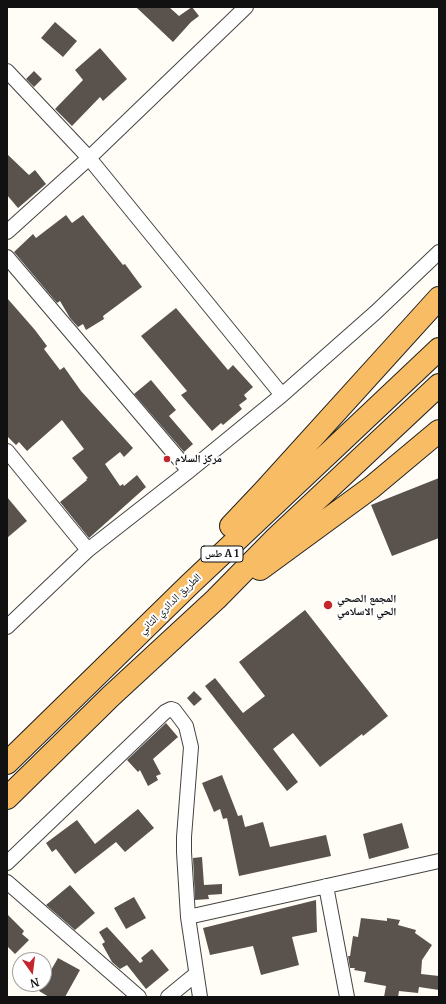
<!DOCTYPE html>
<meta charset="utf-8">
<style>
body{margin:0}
#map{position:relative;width:446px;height:1004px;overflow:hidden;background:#fffdf5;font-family:Merriweather,serif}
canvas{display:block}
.frame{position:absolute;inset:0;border:8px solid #111;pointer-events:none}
.north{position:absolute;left:12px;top:952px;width:40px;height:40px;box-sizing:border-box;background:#fff;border:1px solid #a0a0a0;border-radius:50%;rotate:166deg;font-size:11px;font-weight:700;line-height:16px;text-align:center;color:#111}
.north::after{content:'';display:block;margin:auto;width:14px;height:18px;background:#c4262e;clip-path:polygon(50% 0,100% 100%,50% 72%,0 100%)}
</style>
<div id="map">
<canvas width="446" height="1004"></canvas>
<div class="frame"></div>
<div class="north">N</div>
</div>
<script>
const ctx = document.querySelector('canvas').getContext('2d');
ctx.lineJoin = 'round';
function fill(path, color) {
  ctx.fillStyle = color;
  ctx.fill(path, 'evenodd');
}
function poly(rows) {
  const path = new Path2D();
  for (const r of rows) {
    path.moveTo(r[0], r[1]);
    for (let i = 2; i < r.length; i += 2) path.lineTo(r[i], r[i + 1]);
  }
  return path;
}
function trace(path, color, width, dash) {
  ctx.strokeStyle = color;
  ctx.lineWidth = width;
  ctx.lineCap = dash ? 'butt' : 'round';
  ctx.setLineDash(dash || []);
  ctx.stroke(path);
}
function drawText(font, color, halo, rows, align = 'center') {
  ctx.font = font + ' Merriweather,"Noto Naskh Arabic",serif';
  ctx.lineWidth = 4;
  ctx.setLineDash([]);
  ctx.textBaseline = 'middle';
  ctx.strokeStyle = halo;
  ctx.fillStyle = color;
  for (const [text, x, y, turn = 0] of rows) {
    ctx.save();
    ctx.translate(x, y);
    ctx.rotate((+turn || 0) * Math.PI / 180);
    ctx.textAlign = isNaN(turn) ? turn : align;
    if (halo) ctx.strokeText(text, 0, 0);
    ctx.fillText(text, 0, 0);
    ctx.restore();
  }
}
fill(poly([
 [136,7,169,7,179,16,192,7,199,16,191,22,173,42],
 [55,22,77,41,63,57,41,38],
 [100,48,127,79,103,101,100,97,72,126,55,109,83,80,75,70],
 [34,71,42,79,34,87,26,79],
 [7,154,29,175,35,170,46,184,18,208,7,195],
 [66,215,72,223,83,215,123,265,125,264,142,287,103,316,104,319,86,330,83,324,78,327,70,318,60,301,57,303,14,252,33,234,36,238],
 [7,298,35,330,47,346,44,349,60,370,64,367,81,391,133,448,124,457,120,452,105,464,120,486,123,484,124,486,137,475,146,487,89,538,60,502,87,480,86,479,88,478,72,458,84,449,62,420,27,451,19,442,16,445,7,436],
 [176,308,228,370,233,365,253,387,244,395,247,399,239,405,242,409,223,425,221,423,212,431,181,395,187,391,141,336],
 [151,380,176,410,169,416,193,444,184,452,134,394],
 [439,478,439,538,392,556,371,505],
 [7,497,27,521,7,538],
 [305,610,388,716,363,736,362,734,320,767,293,733,273,749,298,782,287,791,205,686,215,678,243,713,265,696,239,662],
 [194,691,202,699,194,706,187,698],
 [166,723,178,737,153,759,161,774,156,776,158,780,148,786,140,770,138,772,127,760],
 [222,775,238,816,242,815,245,827,263,822,270,847,326,835,331,856,239,876,227,818,223,819,220,809,214,812,202,783],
 [138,809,154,828,125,852,116,842,75,874,56,849,52,852,46,843,77,820,95,844],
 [402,823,409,848,369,859,363,834],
 [202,857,204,885,222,884,222,894,208,895,209,899,195,900,193,858],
 [70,885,95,913,75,930,46,905],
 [134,897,146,918,126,929,114,908],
 [316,900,317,932,292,937,299,965,261,975,253,946,210,955,203,928],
 [7,914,24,931,22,934,29,940,15,954,7,946],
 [361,918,387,921,387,918,400,920,398,925,416,930,415,933,432,945,422,960,421,974,439,976,439,990,419,987,418,993,399,991,398,997,384,997,386,986,364,982,366,972,354,970,355,968,350,968,348,956,350,956,353,936,358,937],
 [107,927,140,963,143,961,141,958,152,949,169,970,146,989,127,965,120,969,112,962,102,944,105,942,99,932],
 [58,958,80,970,65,997,49,997,39,991]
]), '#5a524d');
const minor = poly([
 [7,71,89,158,282,395],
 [7,232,89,158,246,7],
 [7,257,189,471],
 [7,451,88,550],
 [7,627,88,550,189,471,282,395,376,312,439,252],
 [7,863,165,712,171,709,174,710,186,726,191,747,184,837,184,852,188,917,200,997],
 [7,882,139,997],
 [326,886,347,997],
 [188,917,439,861],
 [168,997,196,974]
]);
const trunk = poly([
 [231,526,265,490,439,298],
 [260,569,372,487,439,431],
 [7,763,189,585,439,349],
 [7,798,111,696,216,599,277,537,439,385]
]);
trace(minor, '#444', 16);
trace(trunk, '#222', 24);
trace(minor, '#fff', 14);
trace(trunk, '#f7bc64', 22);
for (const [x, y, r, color] of [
 [167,459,4,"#c4262e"],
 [328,605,5,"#c4262e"]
]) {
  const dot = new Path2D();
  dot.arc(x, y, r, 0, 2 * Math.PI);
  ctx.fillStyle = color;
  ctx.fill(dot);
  trace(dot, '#fff', 1.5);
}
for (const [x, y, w] of [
 [222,554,42]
]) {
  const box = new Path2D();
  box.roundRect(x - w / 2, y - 8, w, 16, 3);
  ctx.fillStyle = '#fff';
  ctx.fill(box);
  trace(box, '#111', 1);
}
drawText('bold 10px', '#111', null, [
 ["طس A 1",222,554]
]);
drawText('bold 11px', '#111', '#fff', [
 ["مركز السلام",175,459],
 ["المجمع الصحي",337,599],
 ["الحي الاسلامي",337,612]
], 'left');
drawText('11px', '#111', '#fff', [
 ["الطريق الدائري الثاني",170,604,-44]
]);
</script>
